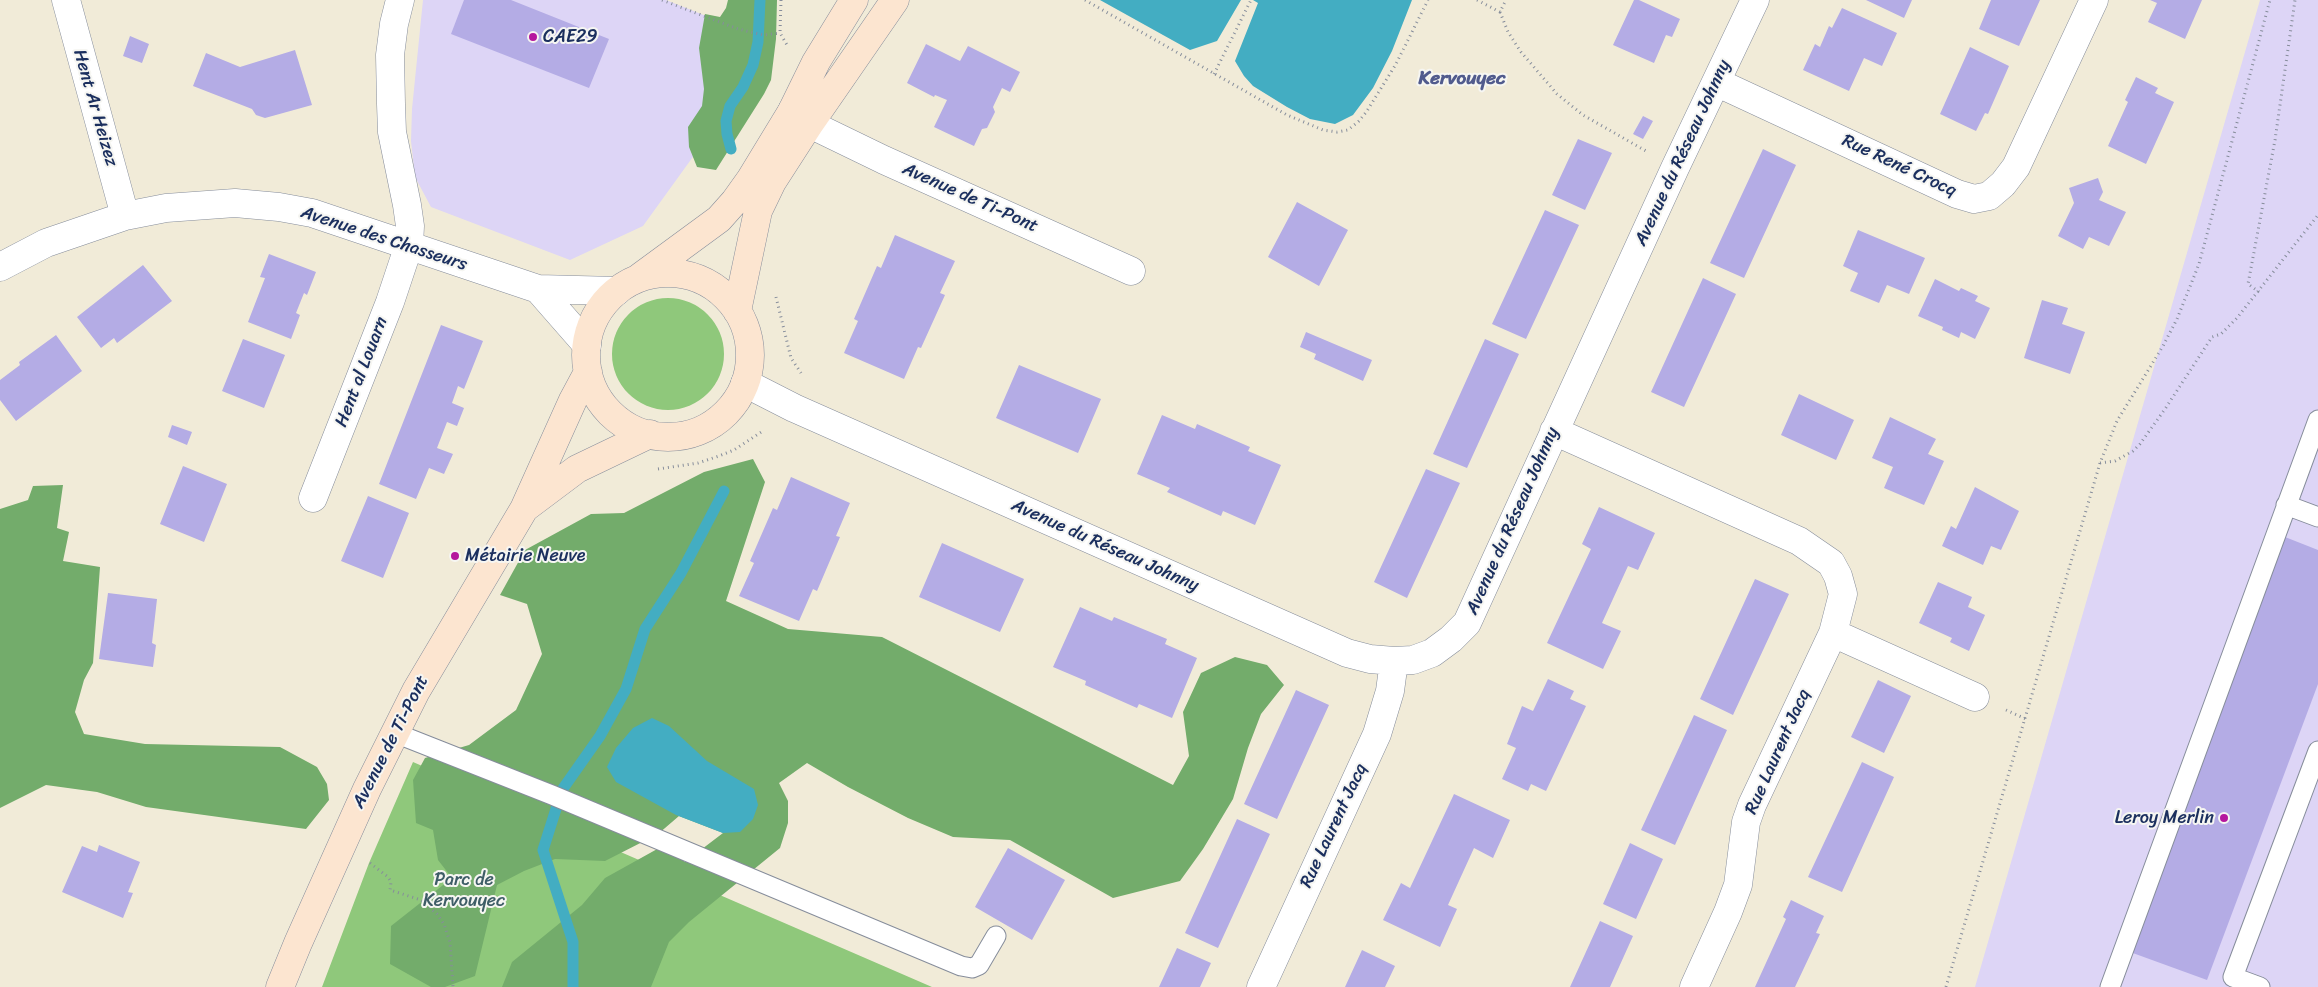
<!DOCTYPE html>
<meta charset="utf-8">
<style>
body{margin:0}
canvas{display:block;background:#f1ebd8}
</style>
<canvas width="2318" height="987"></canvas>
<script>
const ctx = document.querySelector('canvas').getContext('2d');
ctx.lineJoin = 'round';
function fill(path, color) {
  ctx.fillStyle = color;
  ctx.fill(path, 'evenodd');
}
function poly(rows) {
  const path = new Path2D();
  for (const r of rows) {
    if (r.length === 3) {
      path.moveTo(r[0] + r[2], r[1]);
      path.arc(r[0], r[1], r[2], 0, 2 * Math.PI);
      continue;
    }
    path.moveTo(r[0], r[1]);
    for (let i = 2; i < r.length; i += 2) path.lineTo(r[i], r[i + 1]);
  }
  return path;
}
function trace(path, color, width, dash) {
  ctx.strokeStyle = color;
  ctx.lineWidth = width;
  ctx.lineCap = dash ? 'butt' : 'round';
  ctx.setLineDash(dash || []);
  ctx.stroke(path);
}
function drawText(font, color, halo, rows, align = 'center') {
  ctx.font = font + ' Sriracha,sans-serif';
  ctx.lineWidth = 4;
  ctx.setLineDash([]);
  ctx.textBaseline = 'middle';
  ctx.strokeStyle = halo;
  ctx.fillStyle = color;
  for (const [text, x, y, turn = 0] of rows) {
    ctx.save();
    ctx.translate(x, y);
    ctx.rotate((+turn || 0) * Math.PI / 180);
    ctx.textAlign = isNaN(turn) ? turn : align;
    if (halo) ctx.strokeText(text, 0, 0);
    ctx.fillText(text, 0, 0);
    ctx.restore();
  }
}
fill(poly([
 [423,0,666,0,736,28,708,136,643,226,570,260,431,207,415,177,411,141,412,109],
 [2260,0,2318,0,2318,987,1975,987]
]), '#ddd5f6');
fill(poly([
 [668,354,56],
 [413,762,932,987,322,987,369,863]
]), '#8fc87b');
fill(poly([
 [728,0,777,0,776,39,771,80,764,94,716,170,697,167,689,147,688,127,702,106,704,89,699,48,705,14,720,17,726,8],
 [753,459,765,482,726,601,788,629,882,637,1173,785,1189,756,1183,712,1201,673,1235,657,1267,665,1284,685,1261,714,1248,748,1233,799,1203,849,1180,881,1113,898,1010,840,953,837,908,818,848,787,807,763,779,783,788,801,788,823,780,848,689,922,669,942,651,987,502,987,512,962,582,905,605,878,659,848,671,851,685,862,723,833,679,816,658,834,605,861,555,859,524,871,497,885,475,976,445,987,431,987,390,964,391,926,452,878,438,860,433,830,416,823,413,780,425,758,469,745,516,710,542,654,527,604,500,595,525,550,591,514,624,513,704,472],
 [63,485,57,528,69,532,63,561,100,567,93,663,84,680,75,712,84,734,145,744,280,747,317,767,327,784,329,800,306,829,146,807,97,792,46,785,0,808,0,509,28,500,33,486]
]), '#73ac6b');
fill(poly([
 [1100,0,1241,0,1217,41,1190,50],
 [1253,0,1412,0,1392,51,1373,88,1353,115,1335,124,1310,119,1287,107,1253,86,1244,76,1235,61,1258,3],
 [652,718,669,726,707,761,754,789,758,805,753,819,740,832,723,833,676,815,616,782,607,767,616,748,633,728]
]), '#43adc2');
trace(poly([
 [731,149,727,134,726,121,730,106,743,87,753,65,758,42,760,0],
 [573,987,573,942,543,850,562,790,600,736,626,689,645,629,681,573,724,491]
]), '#43adc2', 11);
fill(poly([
 [464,0,511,0,609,39,589,88,451,34],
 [1634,0,1639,0,1680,19,1672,37,1666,35,1654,63,1613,45],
 [1866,0,1912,0,1904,18],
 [1991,0,2040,0,2019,46,1979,29],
 [2150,0,2202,0,2185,39,2148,22,2157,3],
 [1842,8,1897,33,1882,66,1864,58,1849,91,1803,70,1815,44,1820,47,1829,26,1832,28],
 [130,36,149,44,142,63,123,56],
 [926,44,960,61,968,46,1020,72,1010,92,1002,88,993,107,995,112,987,128,982,129,974,146,934,127,947,100,935,95,934,97,907,83],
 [1970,47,2009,66,1988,114,1985,113,1976,131,1940,114],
 [295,50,312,105,265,118,256,115,252,109,193,86,206,53,240,67],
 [2136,77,2158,88,2155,93,2174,102,2146,164,2108,146,2128,102,2125,100],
 [1643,116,1653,121,1643,139,1633,134],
 [1578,139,1612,153,1585,210,1552,195],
 [1763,149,1796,165,1744,278,1710,263],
 [2098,178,2103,192,2099,200,2126,212,2109,246,2089,237,2083,249,2058,236,2074,203,2069,188],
 [1297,202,1348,230,1319,286,1268,257],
 [1545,210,1579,225,1526,339,1492,324],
 [1858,230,1925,258,1909,294,1887,285,1879,303,1850,291,1858,273,1843,266],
 [895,235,955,261,940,293,945,295,921,348,918,347,904,379,844,353,858,321,854,319,877,266,881,268],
 [269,254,316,272,307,295,304,293,296,313,300,315,291,339,248,322,265,278,260,277],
 [143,265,172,301,117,343,114,338,101,348,77,317],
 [1703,278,1736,294,1684,407,1651,392],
 [1935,279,1959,291,1961,288,1978,296,1975,301,1990,308,1975,339,1961,332,1959,338,1942,330,1943,327,1918,316],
 [2042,300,2068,308,2062,324,2085,332,2070,374,2024,358],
 [441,325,483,341,464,389,458,386,452,403,464,408,457,426,447,422,437,448,453,454,444,474,429,468,416,499,379,484],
 [1306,332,1372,360,1363,381,1314,359,1316,354,1300,347],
 [56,335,82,371,16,421,0,400,0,380,20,365,19,362],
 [243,339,285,355,264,408,222,391],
 [1485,339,1519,354,1467,468,1433,454],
 [1019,365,1101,399,1078,453,996,418],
 [1799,394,1854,420,1836,460,1781,435],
 [1162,415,1195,429,1197,424,1250,447,1248,451,1281,465,1255,525,1223,511,1221,516,1167,492,1170,488,1137,474],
 [1890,417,1936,439,1928,454,1944,461,1924,505,1884,488,1893,467,1872,458],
 [172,425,192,432,187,445,168,437],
 [183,466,227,484,204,542,160,524],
 [1426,469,1460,483,1407,598,1374,582],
 [791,477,850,503,836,536,840,537,817,591,813,589,799,621,739,596,754,563,750,561,773,508,777,510],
 [1975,487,2019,511,2001,550,1991,546,1983,565,1942,546,1951,526,1956,529],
 [368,496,409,513,383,578,341,561],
 [1599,507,1655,533,1638,570,1628,566,1602,623,1621,631,1603,669,1547,643,1591,549,1582,544],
 [2285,537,2318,550,2318,684,2207,980,2130,952],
 [942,543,1024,579,1000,632,919,597],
 [1755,579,1789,594,1733,715,1700,699],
 [1938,582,1972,597,1968,607,1985,615,1969,651,1950,642,1952,638,1919,623],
 [108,593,157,599,152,643,156,645,153,667,99,659],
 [1080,607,1112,621,1114,617,1167,639,1165,644,1197,658,1172,718,1139,704,1137,708,1085,685,1086,681,1053,667],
 [1548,679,1574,691,1570,699,1586,706,1546,791,1531,784,1528,791,1502,779,1516,748,1507,744,1522,706,1533,711],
 [1878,680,1911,696,1884,753,1851,737],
 [1296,690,1329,705,1277,819,1244,804],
 [1694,715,1727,730,1675,845,1641,830],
 [1862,762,1894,777,1842,892,1808,877],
 [1454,794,1510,820,1493,858,1474,848,1448,905,1457,909,1440,947,1383,920,1401,883,1410,888],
 [1237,819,1270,834,1218,948,1185,933],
 [1630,843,1663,859,1636,919,1603,904],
 [99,845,140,862,128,892,133,893,123,918,62,892,82,846,97,852],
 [1008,848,1065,880,1032,940,975,907],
 [1791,900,1824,916,1816,933,1820,934,1795,987,1755,987,1786,919,1783,917],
 [1600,921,1633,936,1610,987,1570,987],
 [1177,948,1211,963,1200,987,1159,987],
 [1362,950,1395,966,1385,987,1345,987]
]), '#b4ace5');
const lane = poly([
 [2286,505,2318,517],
 [395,733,552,795,961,966,972,968,979,965,996,936],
 [2110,987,2318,420],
 [2260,987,2233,977,2318,751]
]);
const street = poly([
 [66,0,125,216],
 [1716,82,1957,194,1974,199,1989,196,2003,184,2016,167,2094,0],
 [792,111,818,128,884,160,1131,271],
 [0,267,46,243,125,216,166,208,235,203,279,207,312,213,538,289,617,291],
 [538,289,587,345],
 [745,383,794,408,1347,653,1370,659,1394,661,1413,660,1432,653,1451,639,1467,623,1675,168,1755,0],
 [1554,431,1799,541,1831,563,1838,576,1843,594,1833,633,1752,805,1746,822,1738,885,1728,912,1694,987],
 [313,498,390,302,409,245,410,226,407,205,392,132,391,104,390,55,394,24,400,0],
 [1833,633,1975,697],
 [1261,987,1377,734,1390,691,1394,661]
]);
const secondary = poly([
 [668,355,82],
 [640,277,719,219,735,201,750,180,792,111,816,62,854,0],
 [737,311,758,211,772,182,810,123,895,0],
 [525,508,577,469,650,434],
 [280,987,298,943,367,789,416,691,524,509,573,400,588,372]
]);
trace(lane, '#868d9b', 21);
trace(street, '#868d9b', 29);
trace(secondary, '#868d9b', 29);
trace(poly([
 [662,0,738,29,764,35,780,33],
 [781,0,780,33,787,45],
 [1085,0,1287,115,1323,130,1337,132,1348,130,1359,121,1367,111,1396,64,1428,0],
 [1477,0,1500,12,1506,0],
 [1500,12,1508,32,1521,52,1557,94,1583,115,1646,151],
 [1214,74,1251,0],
 [2259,292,2248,284,2275,140,2295,0],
 [776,297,791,358,801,373],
 [2100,463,2115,461,2133,451,2140,444,2165,409,2212,337,2221,334,2237,318,2318,215],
 [658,469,698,463,719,456,734,450,763,431],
 [2006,710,2026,719],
 [370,863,388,877,391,882,390,890,421,900,437,914,444,924,450,942,453,987],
 [1946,987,2100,463,2117,421,2163,346,2177,319,2199,264,2270,0]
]), '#868d9b', 3, [1, 4]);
trace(lane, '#fff', 19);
trace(street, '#fff', 28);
trace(secondary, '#fce5d0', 28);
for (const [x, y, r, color] of [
 [533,37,5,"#b5179e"],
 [455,556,5,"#b5179e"],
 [2224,818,5,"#b5179e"]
]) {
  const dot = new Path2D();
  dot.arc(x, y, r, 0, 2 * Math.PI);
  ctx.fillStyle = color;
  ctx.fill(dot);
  trace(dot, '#f6f6f2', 2);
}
drawText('18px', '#1b2f5e', '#f6f6f2', [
 ["CAE29",543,37],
 ["Métairie Neuve",465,556],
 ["Leroy Merlin",2214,818,"right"]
], 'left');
drawText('18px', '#1b2f5e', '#f6f6f2', [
 ["Hent Ar Heizez",95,108,74],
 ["Avenue du Réseau Johnny",1683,153,-65],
 ["Rue René Crocq",1899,166,25],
 ["Avenue de Ti-Pont",970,198,24],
 ["Avenue des Chasseurs",384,239,18],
 ["Hent al Louarn",362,372,-69],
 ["Avenue du Réseau Johnny",1513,521,-66],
 ["Avenue du Réseau Johnny",1105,546,24],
 ["Avenue de Ti-Pont",391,742,-63],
 ["Rue Laurent Jacq",1778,752,-66],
 ["Rue Laurent Jacq",1334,826,-65]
]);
drawText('18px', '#3e5d67', '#f6f6f2', [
 ["Parc de",464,880],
 ["Kervouyec",464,901]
]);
drawText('bold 19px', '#515b8d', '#f6f6f2', [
 ["Kervouyec",1462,79]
]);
</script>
